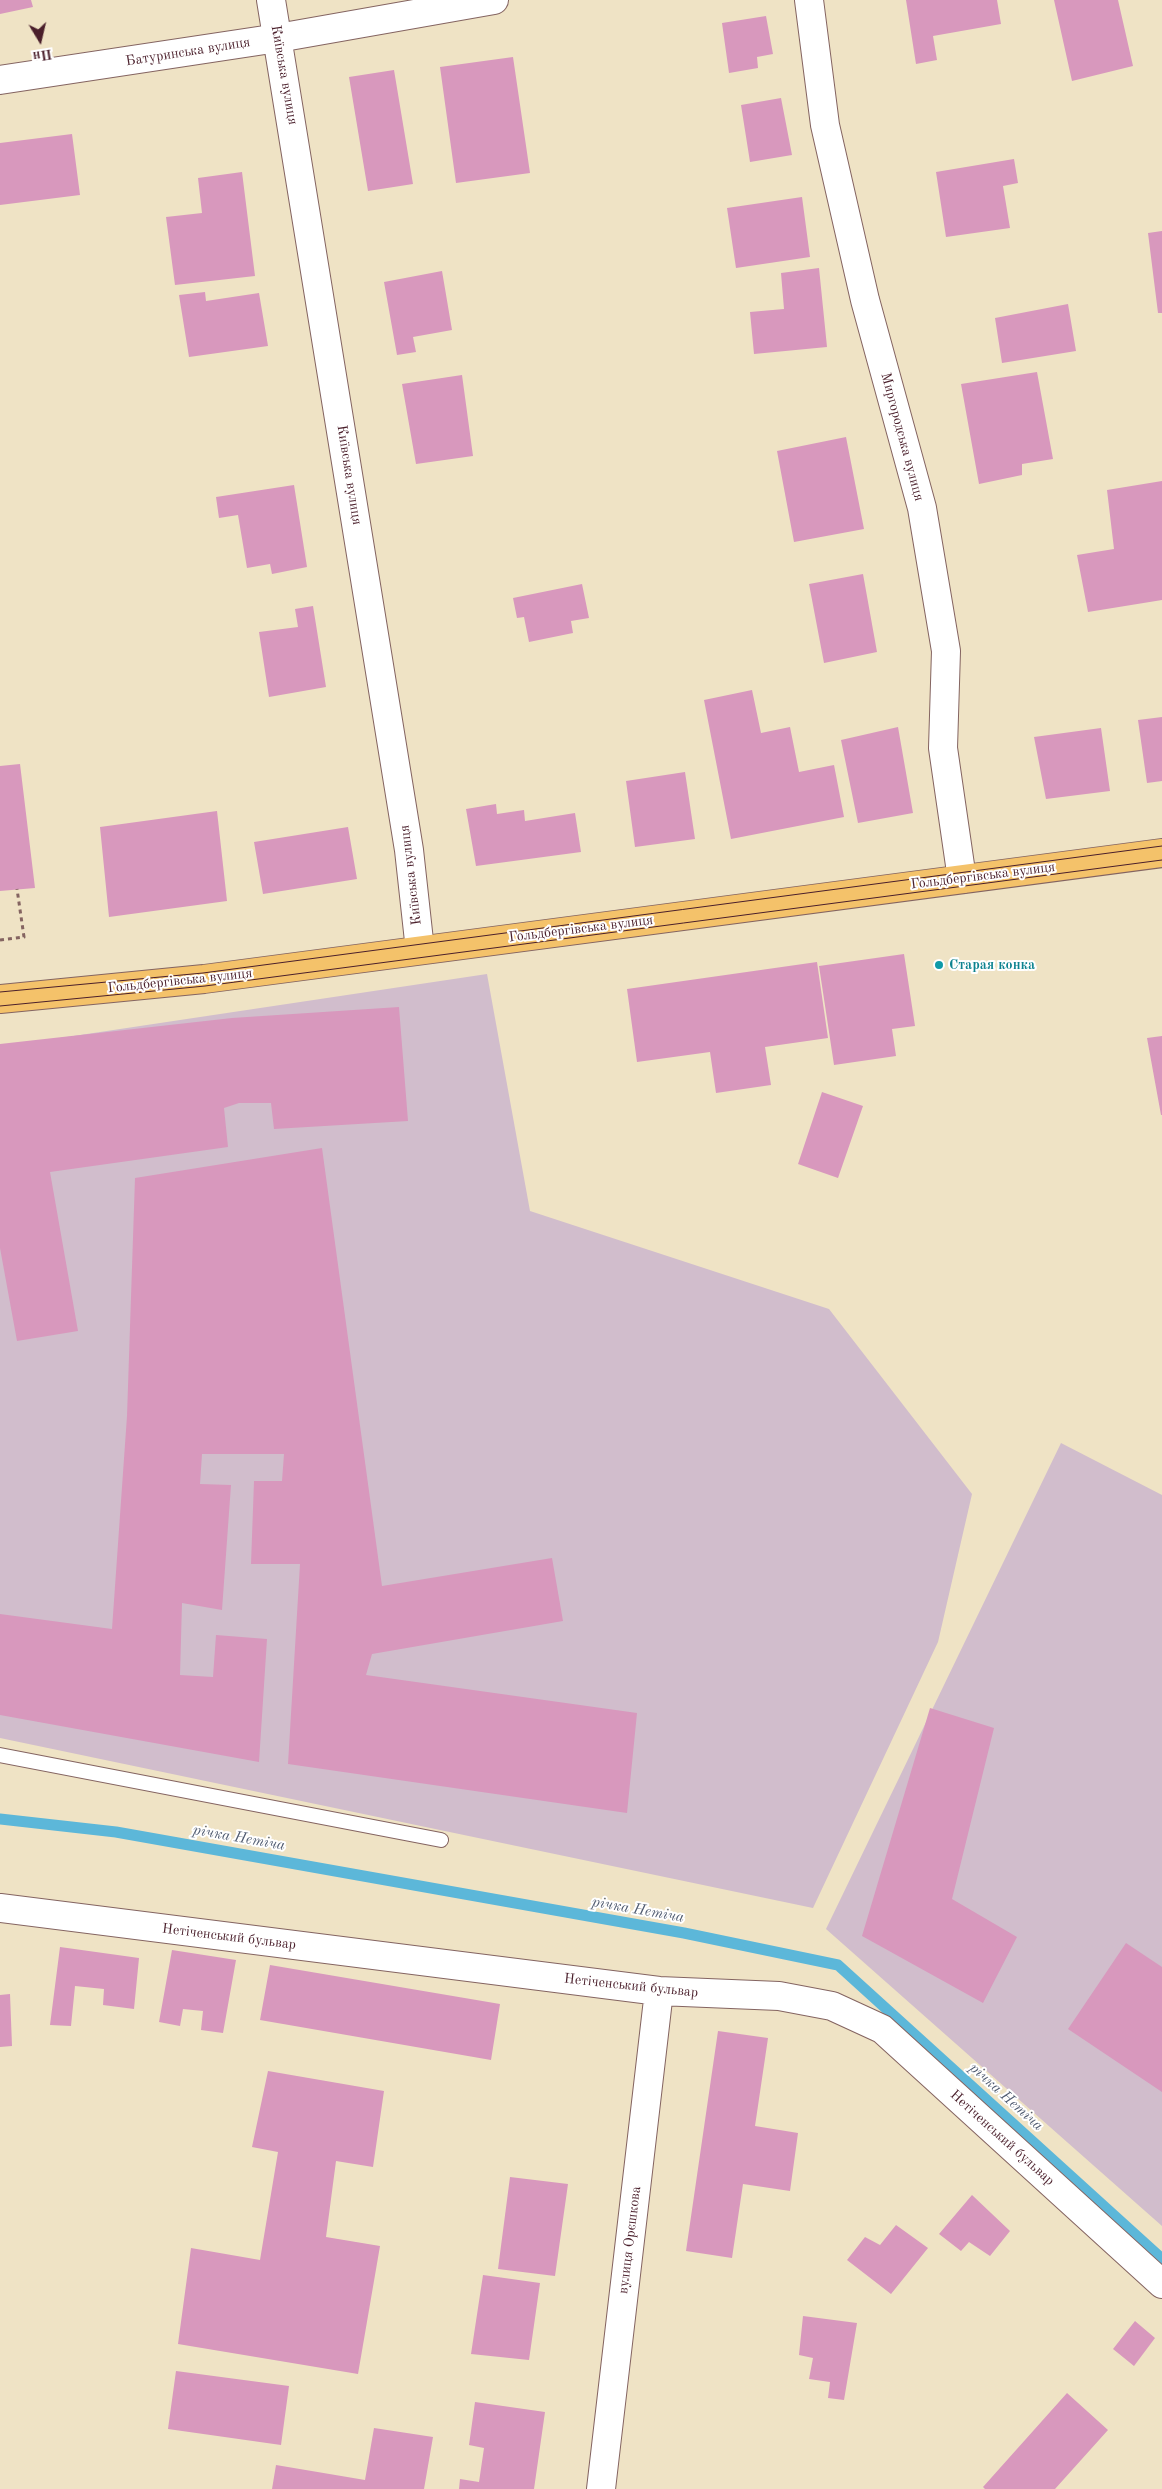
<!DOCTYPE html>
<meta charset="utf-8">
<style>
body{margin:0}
#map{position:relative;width:1162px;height:2489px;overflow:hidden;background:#efe3c5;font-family:"Old Standard TT",serif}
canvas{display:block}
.north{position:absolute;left:15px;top:15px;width:50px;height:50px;-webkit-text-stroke:4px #fff;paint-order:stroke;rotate:171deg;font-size:14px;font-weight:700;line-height:20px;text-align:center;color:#4a1f2b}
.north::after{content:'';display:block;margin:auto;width:18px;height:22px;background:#4a1f2b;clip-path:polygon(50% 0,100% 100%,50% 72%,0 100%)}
</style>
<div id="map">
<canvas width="1162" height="2489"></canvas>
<div class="north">Пн</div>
</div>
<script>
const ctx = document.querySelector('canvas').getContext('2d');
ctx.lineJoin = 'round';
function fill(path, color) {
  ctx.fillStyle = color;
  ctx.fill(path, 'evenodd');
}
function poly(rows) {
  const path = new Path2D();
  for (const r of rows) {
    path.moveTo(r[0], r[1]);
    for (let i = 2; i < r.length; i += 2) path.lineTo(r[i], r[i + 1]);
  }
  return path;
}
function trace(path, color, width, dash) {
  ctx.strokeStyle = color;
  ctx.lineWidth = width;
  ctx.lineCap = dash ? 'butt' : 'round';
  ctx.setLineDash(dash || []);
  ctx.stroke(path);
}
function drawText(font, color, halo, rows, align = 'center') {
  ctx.font = font + ' "Old Standard TT",serif';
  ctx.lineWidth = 4;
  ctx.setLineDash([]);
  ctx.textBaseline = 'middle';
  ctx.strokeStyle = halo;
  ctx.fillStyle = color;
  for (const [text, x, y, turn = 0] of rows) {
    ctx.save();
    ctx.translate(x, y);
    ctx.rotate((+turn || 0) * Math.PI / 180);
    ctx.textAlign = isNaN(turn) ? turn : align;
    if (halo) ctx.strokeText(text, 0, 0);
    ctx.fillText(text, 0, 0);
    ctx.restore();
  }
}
fill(poly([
 [487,974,530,1211,829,1309,972,1494,938,1642,813,1908,0,1738,0,1047],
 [1061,1443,1162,1495,1162,2226,826,1929]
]), '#d1bdcc');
trace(poly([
 [0,1819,116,1832,684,1933,838,1965,1162,2259]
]), '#5cb7d9', 11);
fill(poly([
 [0,0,31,0,33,7,0,14],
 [906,0,997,0,1001,24,933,36,937,60,916,64],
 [1054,0,1118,0,1133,66,1072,81],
 [766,16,773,54,757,57,758,68,729,73,722,23],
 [513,57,530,173,456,183,440,67],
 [394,70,413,184,368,191,349,77],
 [781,98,792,155,750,162,741,105],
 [72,134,80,195,0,205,0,143],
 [1014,159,1018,183,1003,186,1010,228,946,237,936,172],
 [242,172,255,276,175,285,166,217,202,213,198,178],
 [802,197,810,257,736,268,727,208],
 [1162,231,1162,313,1158,313,1148,233],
 [819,268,827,347,754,354,750,312,784,309,781,273],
 [442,271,452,330,413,337,416,352,397,355,384,282],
 [205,292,206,301,259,293,268,346,189,357,179,295],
 [1068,304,1076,351,1002,363,995,318],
 [1037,372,1053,459,1022,464,1022,475,979,484,961,384],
 [462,375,473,456,416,464,402,384],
 [846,437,864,529,794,542,777,451],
 [1162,481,1162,600,1088,612,1077,555,1114,549,1107,490],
 [294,485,307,567,272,574,270,564,247,568,238,515,219,518,216,497],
 [863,574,877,652,824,663,809,584],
 [582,584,589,618,571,621,573,633,529,642,524,617,517,618,513,598],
 [313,606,326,687,269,697,259,632,298,627,295,609],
 [752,690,761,733,790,727,799,772,834,765,844,817,731,839,704,700],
 [1162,717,1162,781,1147,783,1138,720],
 [898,727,913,813,858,823,841,740],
 [1101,728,1110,791,1046,799,1034,737],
 [20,764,35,888,0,891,0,766],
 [685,772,695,839,635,847,626,781],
 [496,804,497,814,524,810,525,821,575,813,581,852,476,866,466,809],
 [217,811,227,901,109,917,100,827],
 [348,827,357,879,263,894,254,842],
 [904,954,915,1026,892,1029,896,1056,834,1065,819,966],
 [817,962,828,1038,765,1047,771,1085,716,1093,710,1052,637,1062,627,989],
 [399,1007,408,1121,274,1129,271,1103,239,1103,224,1108,228,1147,50,1172,78,1331,17,1341,0,1248,0,1044,232,1018],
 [1162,1036,1162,1115,1161,1115,1147,1038],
 [822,1092,863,1106,838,1178,798,1164],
 [322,1148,382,1586,552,1558,563,1621,372,1654,366,1675,637,1713,627,1813,288,1764,300,1564,251,1564,254,1481,282,1481,284,1454,202,1454,200,1484,231,1485,222,1610,182,1603,180,1675,213,1677,216,1635,267,1639,259,1762,0,1715,0,1614,112,1629,127,1416,135,1178],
 [930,1708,994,1728,952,1899,1017,1937,983,2003,862,1936],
 [1126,1943,1162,1967,1162,2092,1068,2029],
 [60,1947,139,1958,134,2009,103,2005,104,1989,75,1986,71,2026,50,2025],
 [172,1950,236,1960,223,2033,201,2030,203,2011,183,2009,180,2026,159,2022],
 [270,1965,500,2004,491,2060,260,2020],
 [10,1994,12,2046,0,2047,0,1995],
 [718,2031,768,2038,755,2126,798,2133,790,2191,743,2184,732,2258,686,2251],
 [268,2071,384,2091,373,2167,336,2161,326,2237,380,2246,358,2374,178,2344,191,2248,260,2260,278,2152,252,2147],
 [510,2177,568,2184,555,2276,498,2269],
 [972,2195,1010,2231,990,2256,969,2242,961,2251,939,2234],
 [896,2225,928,2248,891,2294,847,2260,865,2237,880,2245],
 [483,2275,540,2283,529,2360,471,2354],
 [803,2316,857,2323,844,2400,828,2398,830,2382,809,2379,813,2358,799,2355],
 [1135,2321,1155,2338,1134,2366,1113,2349],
 [176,2371,289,2386,281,2445,168,2429],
 [1067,2393,1108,2430,1055,2489,985,2489,983,2487],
 [475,2402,545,2412,534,2489,459,2489,460,2479,479,2482,484,2448,469,2445],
 [374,2428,433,2437,424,2489,272,2489,276,2465,365,2480]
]), '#d898bd');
const service = poly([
 [0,1755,441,1840]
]);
const minor = poly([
 [271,0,409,850,420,950],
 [809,0,825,125,865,300,922,508,946,651,943,748,962,879],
 [0,80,278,38,494,0],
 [0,1908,659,1991,779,1996,832,2006,882,2029,1162,2284],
 [601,2489,659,1991]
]);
const primary = poly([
 [0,999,204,979,1162,853]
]);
trace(service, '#846461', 16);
trace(minor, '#846461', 30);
trace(primary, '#846461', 30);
trace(poly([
 [0,940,24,937,17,889]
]), '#846461', 3, [4, 4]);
trace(service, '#fff', 14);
trace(minor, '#fff', 28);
trace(primary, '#f4c26a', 28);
trace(poly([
 [0,992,203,973,1162,846],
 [0,1006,205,986,1162,860]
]), '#4a1f2b', 1);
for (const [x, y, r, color] of [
 [939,965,5,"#0f9aa8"]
]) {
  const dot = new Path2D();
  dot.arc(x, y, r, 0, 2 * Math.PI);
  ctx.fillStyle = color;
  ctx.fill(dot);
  trace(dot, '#fff', 2);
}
drawText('14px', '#4a1f2b', '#fff', [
 ["Батуринська вулиця",188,52,-9],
 ["Київська вулиця",284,75,80],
 ["Миргородська вулиця",902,437,75],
 ["Київська вулиця",349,475,81],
 ["Київська вулиця",411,875,-97],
 ["Гольдбергівська вулиця",983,876,-7],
 ["Гольдбергівська вулиця",581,929,-7],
 ["Гольдбергівська вулиця",180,981,-6],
 ["Нетіченський бульвар",229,1937,7],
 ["Нетіченський бульвар",631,1986,6],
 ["Нетіченський бульвар",1002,2138,42],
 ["вулиця Орєшкова",630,2240,-83]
]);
drawText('bold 14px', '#0d838f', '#fff', [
 ["Старая конка",949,965]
], 'left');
drawText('italic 15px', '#515c71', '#fff', [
 ["річка Нетіча",239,1838,10],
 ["річка Нетіча",638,1910,10],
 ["річка Нетіча",1006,2097,42]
]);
</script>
